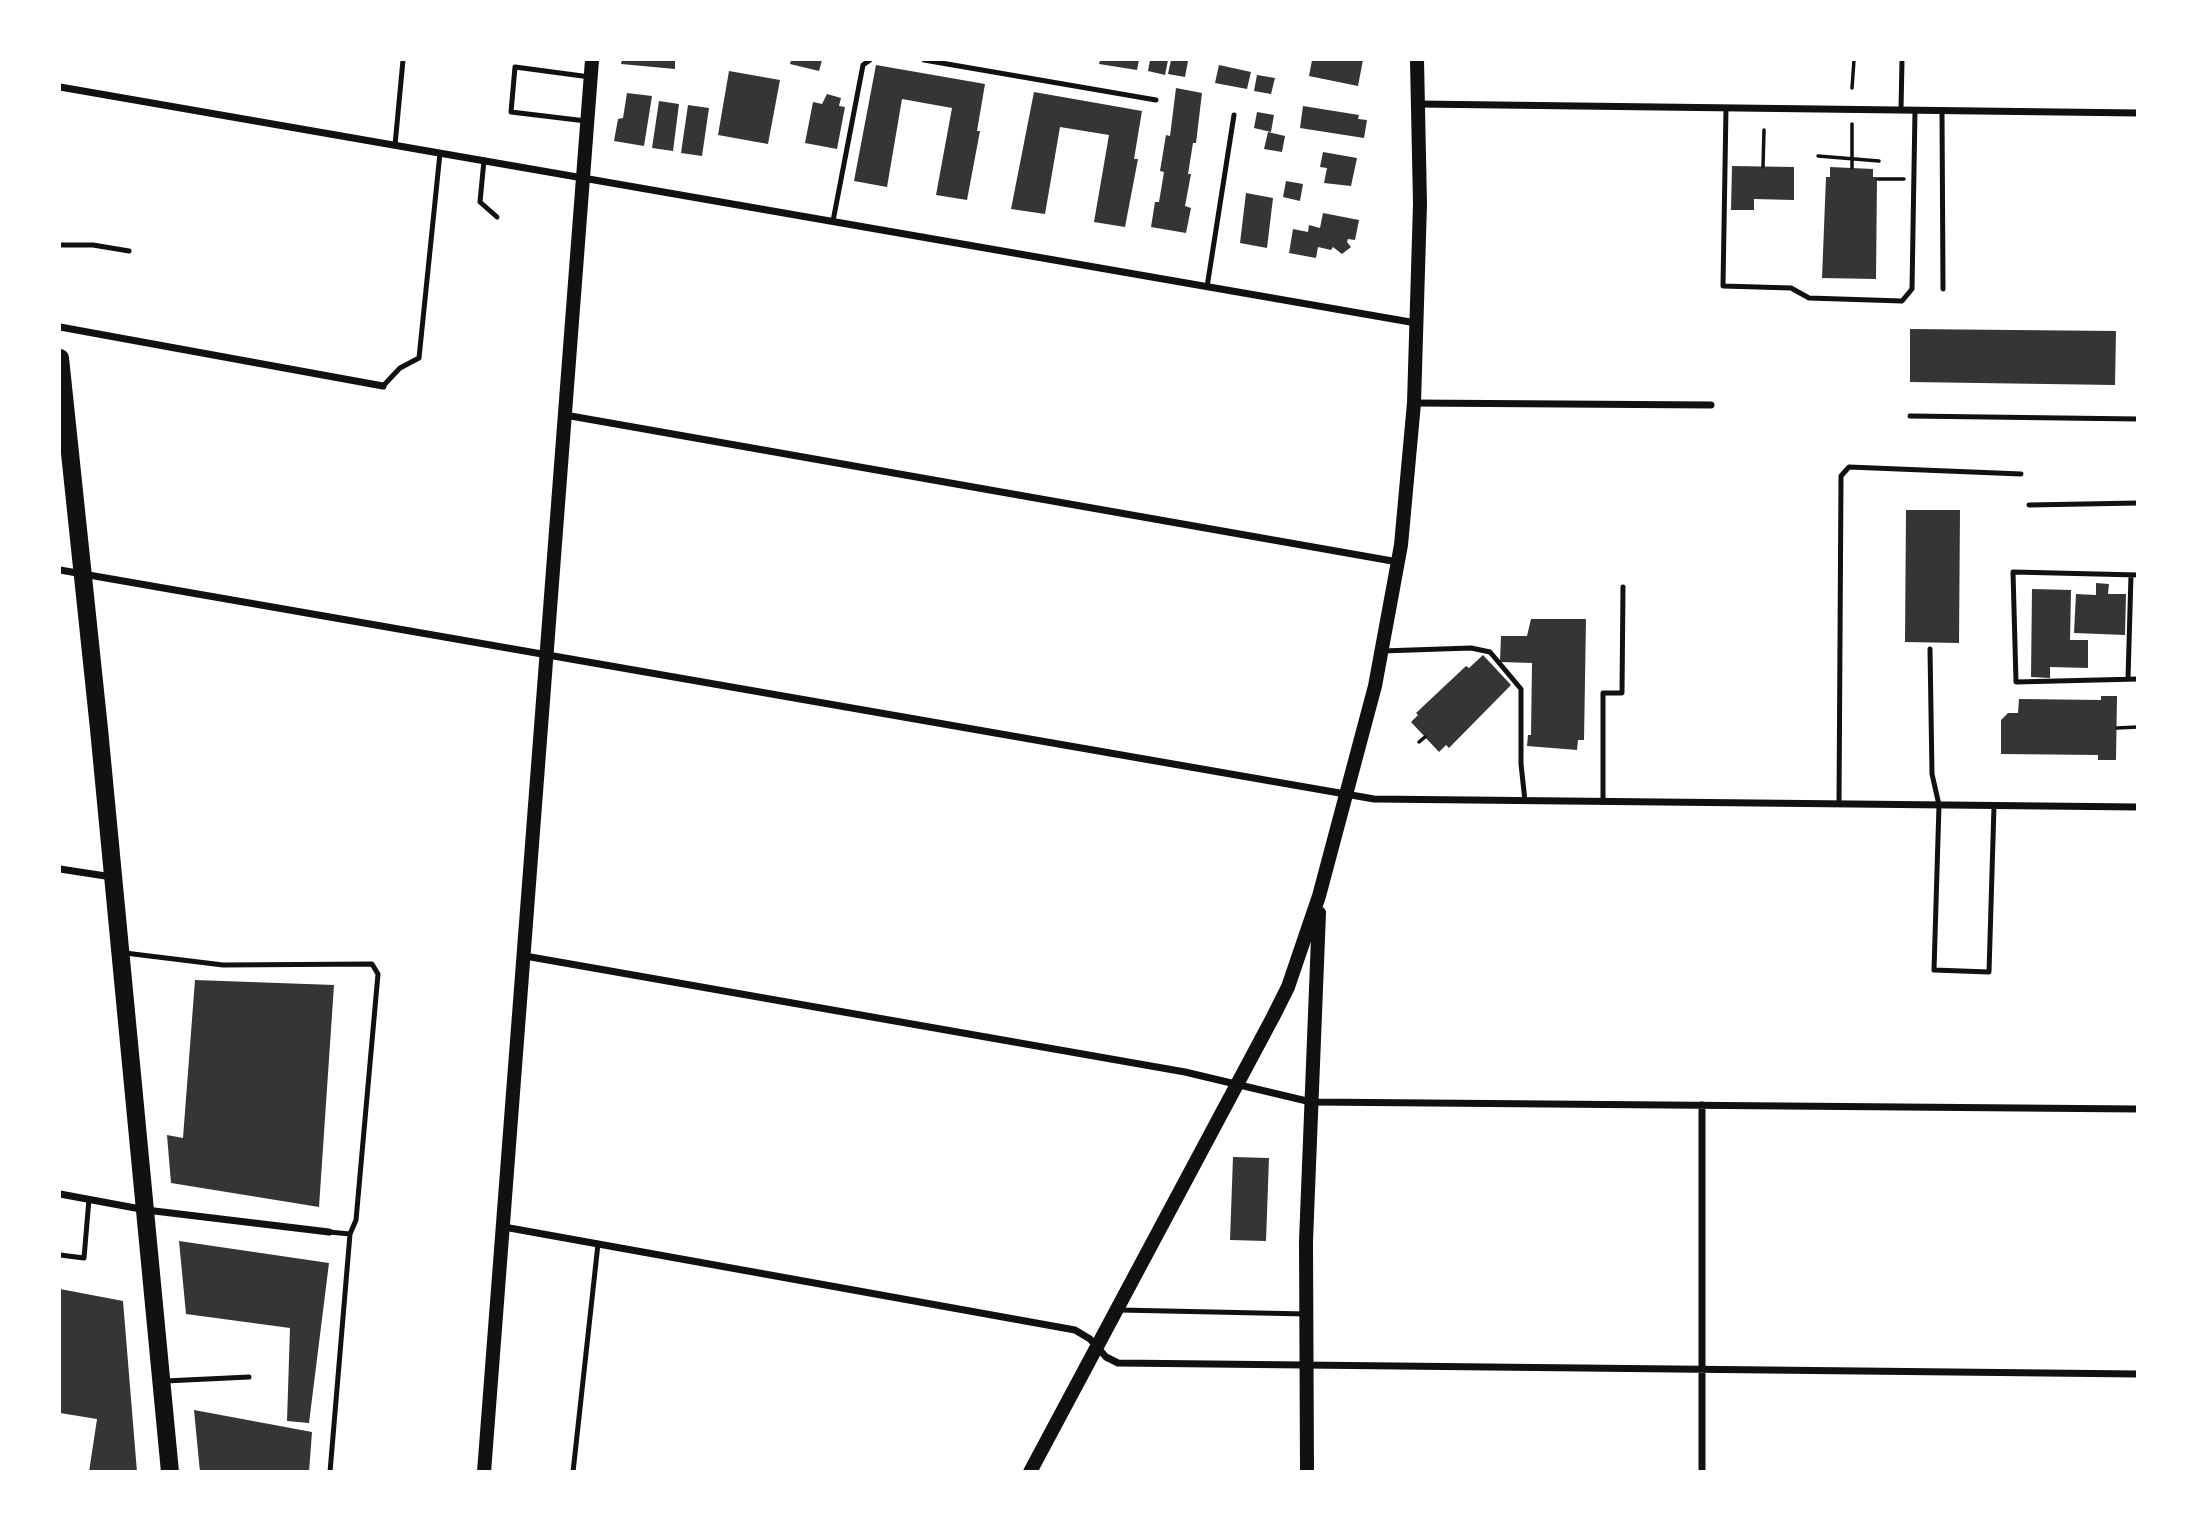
<!DOCTYPE html>
<style>
body{margin:0}
#map{position:relative;width:2197px;height:1531px;overflow:hidden;background:#fff;font-family:"Nunito Sans",sans-serif}
canvas{display:block}
.frame{position:absolute;inset:0;border:61px solid #fff;pointer-events:none}
</style>
<div id="map">
<canvas width="2197" height="1531"></canvas>
<div class="frame"></div>
</div>
<script>
const ctx = document.querySelector('canvas').getContext('2d');
ctx.lineJoin = 'round';
function fill(path, color) {
  ctx.fillStyle = color;
  ctx.fill(path, 'evenodd');
}
function poly(rows) {
  const path = new Path2D();
  for (const r of rows) {
    path.moveTo(r[0], r[1]);
    for (let i = 2; i < r.length; i += 2) path.lineTo(r[i], r[i + 1]);
  }
  return path;
}
function trace(path, color, width, dash) {
  ctx.strokeStyle = color;
  ctx.lineWidth = width;
  ctx.lineCap = dash ? 'butt' : 'round';
  ctx.setLineDash(dash || []);
  ctx.stroke(path);
}
fill(poly([
 [622,60,675,60,675,69,621,64],
 [791,60,822,60,819,71,790,64],
 [1100,60,1139,60,1137,70,1099,64],
 [1150,60,1168,60,1165,75,1148,71],
 [1171,60,1188,61,1185,77,1168,74],
 [1312,60,1363,60,1358,86,1309,76],
 [876,65,985,84,977,131,980,131,967,200,936,195,952,108,902,99,887,187,854,181],
 [1219,65,1251,72,1247,89,1215,83],
 [729,71,780,80,768,144,718,135],
 [1257,75,1275,78,1271,94,1254,91],
 [1176,88,1202,93,1196,143,1193,143,1188,174,1191,174,1185,206,1191,208,1186,233,1151,227,1155,202,1159,202,1164,172,1160,171,1166,135,1170,136],
 [1034,92,1142,111,1134,159,1138,159,1125,227,1094,222,1109,135,1060,127,1045,214,1011,209],
 [627,93,652,96,644,146,614,141,618,119,623,118],
 [827,94,841,98,839,106,845,107,837,149,805,143,813,102,822,104],
 [659,101,679,104,673,151,652,148],
 [688,105,709,108,702,156,681,153],
 [1303,106,1359,115,1358,119,1367,120,1364,138,1300,128],
 [1257,112,1274,115,1271,132,1254,128],
 [1268,132,1285,136,1282,152,1264,149],
 [1323,152,1357,158,1351,186,1324,183,1327,168,1320,167],
 [1732,166,1794,167,1794,200,1754,199,1754,210,1731,210],
 [1830,167,1873,169,1873,177,1877,177,1876,279,1822,278,1826,177,1830,177],
 [1286,181,1303,184,1300,201,1283,197],
 [1246,193,1273,198,1267,248,1240,243],
 [1323,213,1359,220,1355,240,1348,239,1347,242,1351,247,1342,254,1333,247,1331,250,1318,247,1316,258,1289,253,1293,229,1308,232,1309,225,1320,228],
 [1910,329,2116,331,2115,385,1910,382],
 [1906,510,1960,510,1959,643,1905,642],
 [2096,583,2109,584,2108,594,2126,594,2125,635,2074,633,2076,594,2096,595],
 [2032,589,2071,590,2070,640,2088,640,2088,668,2050,667,2050,678,2031,677],
 [1531,619,1586,619,1584,740,1578,740,1577,750,1527,746,1528,735,1531,735,1532,663,1500,662,1501,636,1527,636],
 [1483,655,1511,685,1449,748,1446,745,1439,752,1411,722,1418,715,1416,713,1466,666,1469,668],
 [2101,696,2117,696,2116,760,2098,760,2098,755,2001,754,2001,720,2008,713,2018,713,2019,699,2101,700],
 [195,980,334,985,319,1207,171,1183,167,1135,183,1138],
 [1233,1157,1269,1158,1266,1241,1230,1240],
 [179,1241,329,1263,309,1423,287,1421,290,1328,186,1314],
 [60,1289,123,1301,137,1472,89,1472,97,1419,60,1413],
 [194,1410,312,1432,309,1472,200,1472]
]), '#353535');
trace(poly([
 [1852,88,1854,60],
 [1818,156,1879,161],
 [1763,167,1764,130],
 [1852,168,1852,124],
 [1878,179,1904,179],
 [2117,728,2138,727],
 [1419,742,1425,737]
]), '#111', 3.5);
trace(poly([
 [924,60,1156,100],
 [1726,108,1723,286,1791,288,1809,298,1902,301,1912,289,1915,110],
 [1901,110,1902,60],
 [1942,111,1943,289],
 [586,121,511,112,515,67,590,77],
 [395,145,403,60],
 [484,160,480,202,497,217],
 [833,221,863,65,870,60],
 [60,245,93,245,129,251],
 [1207,287,1234,115],
 [383,386,400,368,419,358,440,153],
 [1910,416,2138,419],
 [2029,505,2138,503],
 [2138,575,2013,572,2016,682,2138,679],
 [1930,649,1932,774,1939,805,1934,970,1989,972,1994,806],
 [1382,651,1471,648,1490,652,1521,689,1521,764,1525,801],
 [2128,679,2131,575],
 [1603,802,1603,693,1622,693,1623,587],
 [1839,804,1841,476,1849,467,2021,474],
 [125,953,223,965,372,964,378,974,356,1220,350,1234,329,1232],
 [60,1255,84,1258,89,1199],
 [1120,1310,1306,1314],
 [165,1381,249,1377],
 [330,1472,350,1234],
 [573,1472,598,1244]
]), '#111', 5);
trace(poly([
 [60,87,1416,323],
 [1418,104,2138,113],
 [60,327,383,386],
 [1414,403,1711,405],
 [565,415,1398,562],
 [60,570,1374,799,2138,807],
 [60,869,112,877],
 [525,956,1185,1072,1311,1102,2138,1109],
 [60,1194,146,1210,329,1232],
 [504,1227,1075,1330,1090,1339,1106,1357,1118,1363,2138,1374],
 [1702,1472,1702,1105]
]), '#111', 7);
trace(poly([
 [484,1472,592,60],
 [1030,1472,1273,1017,1288,987,1319,896,1375,686,1401,545,1414,403,1420,204,1417,60],
 [1307,1472,1306,1241,1319,913]
]), '#111', 14);
trace(poly([
 [60,358,99,729,170,1472]
]), '#111', 18);
</script>
